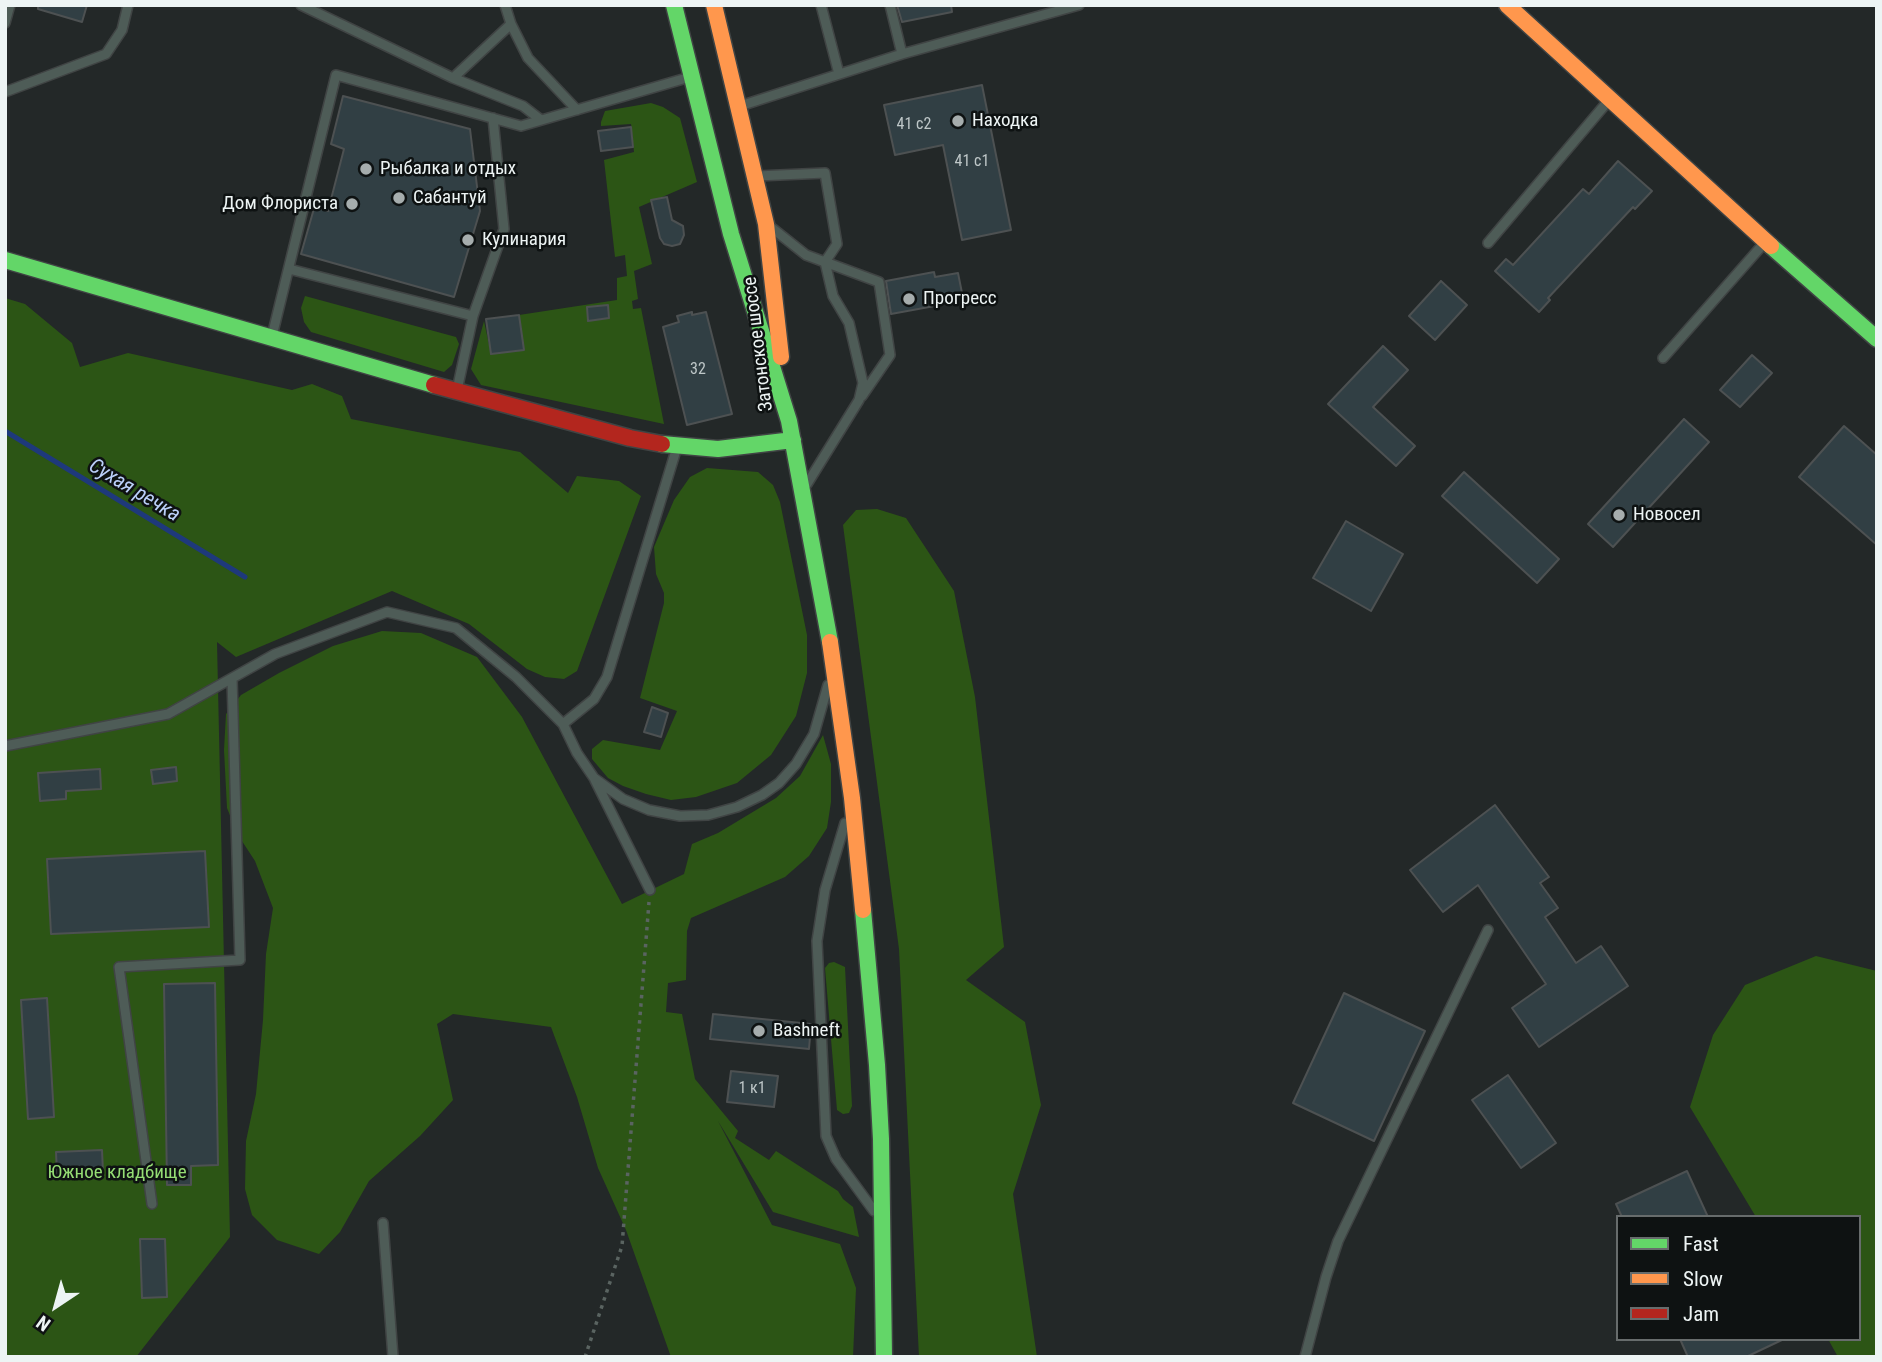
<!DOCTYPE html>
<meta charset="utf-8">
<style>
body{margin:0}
#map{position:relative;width:1882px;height:1362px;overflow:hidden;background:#232828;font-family:"Roboto Condensed",sans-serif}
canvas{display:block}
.frame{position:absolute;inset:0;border:7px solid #edf4f4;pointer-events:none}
.legend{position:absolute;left:1616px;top:1215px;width:245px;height:126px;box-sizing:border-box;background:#0e1212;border:2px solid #676c6c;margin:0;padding:9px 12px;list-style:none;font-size:21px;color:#edf4f4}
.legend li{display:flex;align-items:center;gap:14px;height:35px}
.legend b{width:35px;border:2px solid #676c6c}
.north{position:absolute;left:21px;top:1271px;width:70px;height:70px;-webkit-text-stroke:5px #0e1212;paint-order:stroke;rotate:216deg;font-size:19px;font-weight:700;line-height:28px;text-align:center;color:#edf4f4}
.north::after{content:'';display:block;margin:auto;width:24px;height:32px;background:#edf4f4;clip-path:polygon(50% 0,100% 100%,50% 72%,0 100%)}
</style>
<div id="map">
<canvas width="1882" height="1362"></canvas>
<div class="frame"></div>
<ul class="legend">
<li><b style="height:9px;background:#63d668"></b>Fast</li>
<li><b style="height:9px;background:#ff974d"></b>Slow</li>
<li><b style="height:9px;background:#b3261e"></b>Jam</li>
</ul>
<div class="north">N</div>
</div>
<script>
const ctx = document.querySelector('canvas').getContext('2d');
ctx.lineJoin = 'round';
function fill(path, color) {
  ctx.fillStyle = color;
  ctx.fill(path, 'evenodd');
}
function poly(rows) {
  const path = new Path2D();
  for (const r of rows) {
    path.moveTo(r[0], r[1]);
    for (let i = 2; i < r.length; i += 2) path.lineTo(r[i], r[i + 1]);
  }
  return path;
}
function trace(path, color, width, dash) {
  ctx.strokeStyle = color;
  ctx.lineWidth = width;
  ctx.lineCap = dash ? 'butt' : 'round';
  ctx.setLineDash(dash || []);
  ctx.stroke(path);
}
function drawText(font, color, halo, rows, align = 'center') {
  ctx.font = font + ' "Roboto Condensed",sans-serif';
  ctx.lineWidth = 5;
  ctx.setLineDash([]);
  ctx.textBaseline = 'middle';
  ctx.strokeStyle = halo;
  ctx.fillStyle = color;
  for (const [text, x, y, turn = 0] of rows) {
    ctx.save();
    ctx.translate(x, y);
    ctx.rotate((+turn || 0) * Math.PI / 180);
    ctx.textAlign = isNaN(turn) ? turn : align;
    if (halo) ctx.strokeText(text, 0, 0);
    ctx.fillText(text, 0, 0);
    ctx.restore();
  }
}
fill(poly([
 [651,103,663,107,680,118,697,182,639,207,652,264,634,271,638,299,632,301,633,309,641,308,664,424,481,385,471,369,484,321,491,354,523,350,519,315,617,300,617,278,627,276,625,255,615,257,604,160,634,152,631,124,601,126,601,122,605,111],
 [305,296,456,337,459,344,452,365,444,372,311,332,304,322,301,308],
 [5,298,25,304,72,343,80,367,128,353,292,390,312,384,342,396,351,419,520,452,568,493,577,476,619,481,641,496,577,671,564,679,545,677,527,669,469,624,392,591,236,657,217,642,230,1237,136,1357,5,1357],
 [707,468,758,472,773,485,780,502,807,635,807,673,796,716,771,755,737,783,696,797,671,800,646,794,623,786,608,778,592,759,592,749,603,740,660,750,677,711,640,698,664,603,664,593,656,574,654,547,674,500,690,477],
 [877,509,906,518,954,591,975,697,1004,947,966,980,1025,1022,1041,1105,1013,1194,1037,1357,919,1357,899,949,843,525,856,510],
 [382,631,421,633,477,657,522,717,622,904,684,874,692,844,718,833,776,798,800,776,823,735,831,764,831,802,827,828,809,856,785,877,691,918,687,931,686,980,668,983,666,1012,682,1014,695,1079,738,1131,735,1138,769,1160,776,1151,838,1191,843,1199,853,1207,859,1237,773,1212,718,1121,772,1225,840,1244,856,1288,853,1357,671,1357,626,1230,598,1168,577,1097,551,1027,453,1014,437,1024,453,1100,420,1136,369,1181,340,1232,319,1254,277,1240,252,1215,245,1189,246,1141,256,1094,263,1020,266,954,273,908,255,861,238,835,227,808,224,750,226,714,241,695,279,673,333,646],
 [1816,956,1877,971,1877,1357,1838,1357,1828,1339,1859,1339,1859,1217,1756,1217,1690,1107,1713,1035,1745,985],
 [834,962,845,967,852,1106,849,1113,843,1114,837,1110,825,968,829,963]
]), '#2c5515');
trace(poly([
 [5,431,245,577]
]), '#1e397b', 5);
const building = poly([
 [38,5,87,5,82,22,38,9,38,5],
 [897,5,951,5,952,12,902,22,897,5],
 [982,85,1011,230,962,240,943,145,895,155,884,105,982,85],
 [343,96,470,129,480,211,454,297,301,254,315,205,328,211,344,149,331,144,343,96],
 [631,127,633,147,601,151,598,131,631,127],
 [1618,161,1652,191,1635,209,1633,207,1548,298,1550,300,1539,312,1495,271,1506,259,1513,265,1583,189,1589,194,1618,161],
 [667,197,672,220,683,226,684,235,680,244,672,246,664,244,660,238,651,200,667,197],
 [934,272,935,277,958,273,962,293,938,297,940,305,891,314,886,281,934,272],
 [1441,281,1467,305,1435,340,1409,316,1441,281],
 [608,305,609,318,588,321,587,307,608,305],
 [692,312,692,315,706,312,732,414,687,425,663,327,679,322,677,316,692,312],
 [519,315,524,350,491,354,486,319,519,315],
 [1383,346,1408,370,1373,407,1415,446,1396,466,1328,404,1383,346],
 [1752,355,1772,373,1740,407,1720,390,1752,355],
 [1684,419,1709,442,1613,547,1588,524,1684,419],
 [1844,426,1877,455,1877,545,1799,477,1844,426],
 [1464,472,1559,559,1537,583,1442,496,1464,472],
 [1346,521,1403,554,1371,611,1313,578,1346,521],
 [652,707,668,713,661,737,644,732,652,707],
 [176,767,177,781,153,784,151,770,176,767],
 [100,769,101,789,66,791,66,799,40,801,38,773,100,769],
 [1495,805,1549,877,1540,883,1558,908,1545,917,1576,963,1601,946,1628,986,1539,1047,1512,1008,1546,984,1478,885,1443,912,1410,870,1495,805],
 [205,851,209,927,51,934,47,859,205,851],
 [215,983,218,1165,191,1166,191,1185,167,1185,164,984,215,983],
 [1344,993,1425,1031,1374,1141,1293,1103,1344,993],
 [47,998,54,1117,28,1119,21,1000,47,998],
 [713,1014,811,1024,809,1049,710,1039,713,1014],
 [731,1071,778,1076,774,1107,727,1102,731,1071],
 [1508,1075,1556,1143,1521,1168,1472,1100,1508,1075],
 [102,1150,103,1172,57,1174,56,1152,102,1150],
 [1687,1171,1708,1217,1622,1217,1616,1204,1687,1171],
 [140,1239,165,1239,167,1297,142,1298,140,1239],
 [1680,1339,1784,1339,1746,1357,1688,1357,1680,1339]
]);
fill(building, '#313f44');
trace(building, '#4d5152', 2);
const lane = poly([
 [301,5,453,78,523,106,541,120],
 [505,5,511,24,528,58,577,110],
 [821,5,839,74],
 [890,5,902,54],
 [5,23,10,5],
 [453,78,511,24],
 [5,92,106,54,122,30,128,5],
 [740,106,902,54,1079,5],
 [757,176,825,173,837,244,825,262,833,296,849,323,863,383,859,400,807,484],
 [772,228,806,255,879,282,890,355,862,396],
 [1488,243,1609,100],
 [289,269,473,316,457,390],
 [473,316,504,229,493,118],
 [272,336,336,75,521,126,690,77],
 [1663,358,1766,241],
 [563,724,594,699,607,677,677,447],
 [5,746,168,714,275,654,387,612,456,628,516,677,563,724,577,753,594,778,623,799,649,810,680,816,708,815,737,807,762,795,779,783,796,764,814,734,828,685],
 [595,780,650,890],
 [845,823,825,890,817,941,826,1136,836,1159,874,1211],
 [152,1204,119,967,240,960,232,678],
 [383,1223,393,1357],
 [1305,1357,1326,1277,1338,1241,1488,930]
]);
const fast = poly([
 [674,5,731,234,789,421,830,642],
 [1771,246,1877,339],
 [5,260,434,385],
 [662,444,718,449,793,440],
 [863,910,877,1065,881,1139,884,1357]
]);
const slow = poly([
 [714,5,766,224,781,357],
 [1507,5,1771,246],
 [830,642,852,798,863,910]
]);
const jam = poly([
 [434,385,630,438,662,444]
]);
trace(lane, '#404444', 12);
trace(fast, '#404444', 19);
trace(slow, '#404444', 19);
trace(jam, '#404444', 19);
trace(poly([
 [585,1357,622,1246,649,902]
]), '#5a6461', 3.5, [3.5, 5]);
trace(lane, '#4e5c57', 9);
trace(fast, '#63d668', 16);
trace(slow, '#ff974d', 16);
trace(jam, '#b3261e', 16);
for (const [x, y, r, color] of [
 [958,121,7,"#a6adad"],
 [366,169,7,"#a6adad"],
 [399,198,7,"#a6adad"],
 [352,204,7,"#a6adad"],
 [468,240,7,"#a6adad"],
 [909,299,7,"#a6adad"],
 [1619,515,7,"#a6adad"],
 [759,1031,7,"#a6adad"]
]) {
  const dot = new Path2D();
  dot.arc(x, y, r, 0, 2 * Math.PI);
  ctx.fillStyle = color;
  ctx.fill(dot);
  trace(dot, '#0e1212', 2.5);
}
drawText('16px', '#bec7c8', null, [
 ["41 с2",914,125],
 ["41 с1",972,162],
 ["32",698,370],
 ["1 к1",752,1089]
]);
drawText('19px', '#edf4f4', '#0e1212', [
 ["Находка",972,121],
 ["Рыбалка и отдых",380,169],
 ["Сабантуй",413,198],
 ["Дом Флориста",338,204,"right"],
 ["Кулинария",482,240],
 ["Прогресс",923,299],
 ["Новосел",1633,515],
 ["Bashneft",773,1031]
], 'left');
drawText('19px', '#edf4f4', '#0e1212', [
 ["Затонское шоссе",759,344,-97]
]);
drawText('19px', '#95dd74', '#0e1212', [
 ["Южное кладбище",117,1173]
]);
drawText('italic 21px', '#bbd0f9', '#0e1212', [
 ["Сухая речка",134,491,31]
]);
</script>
